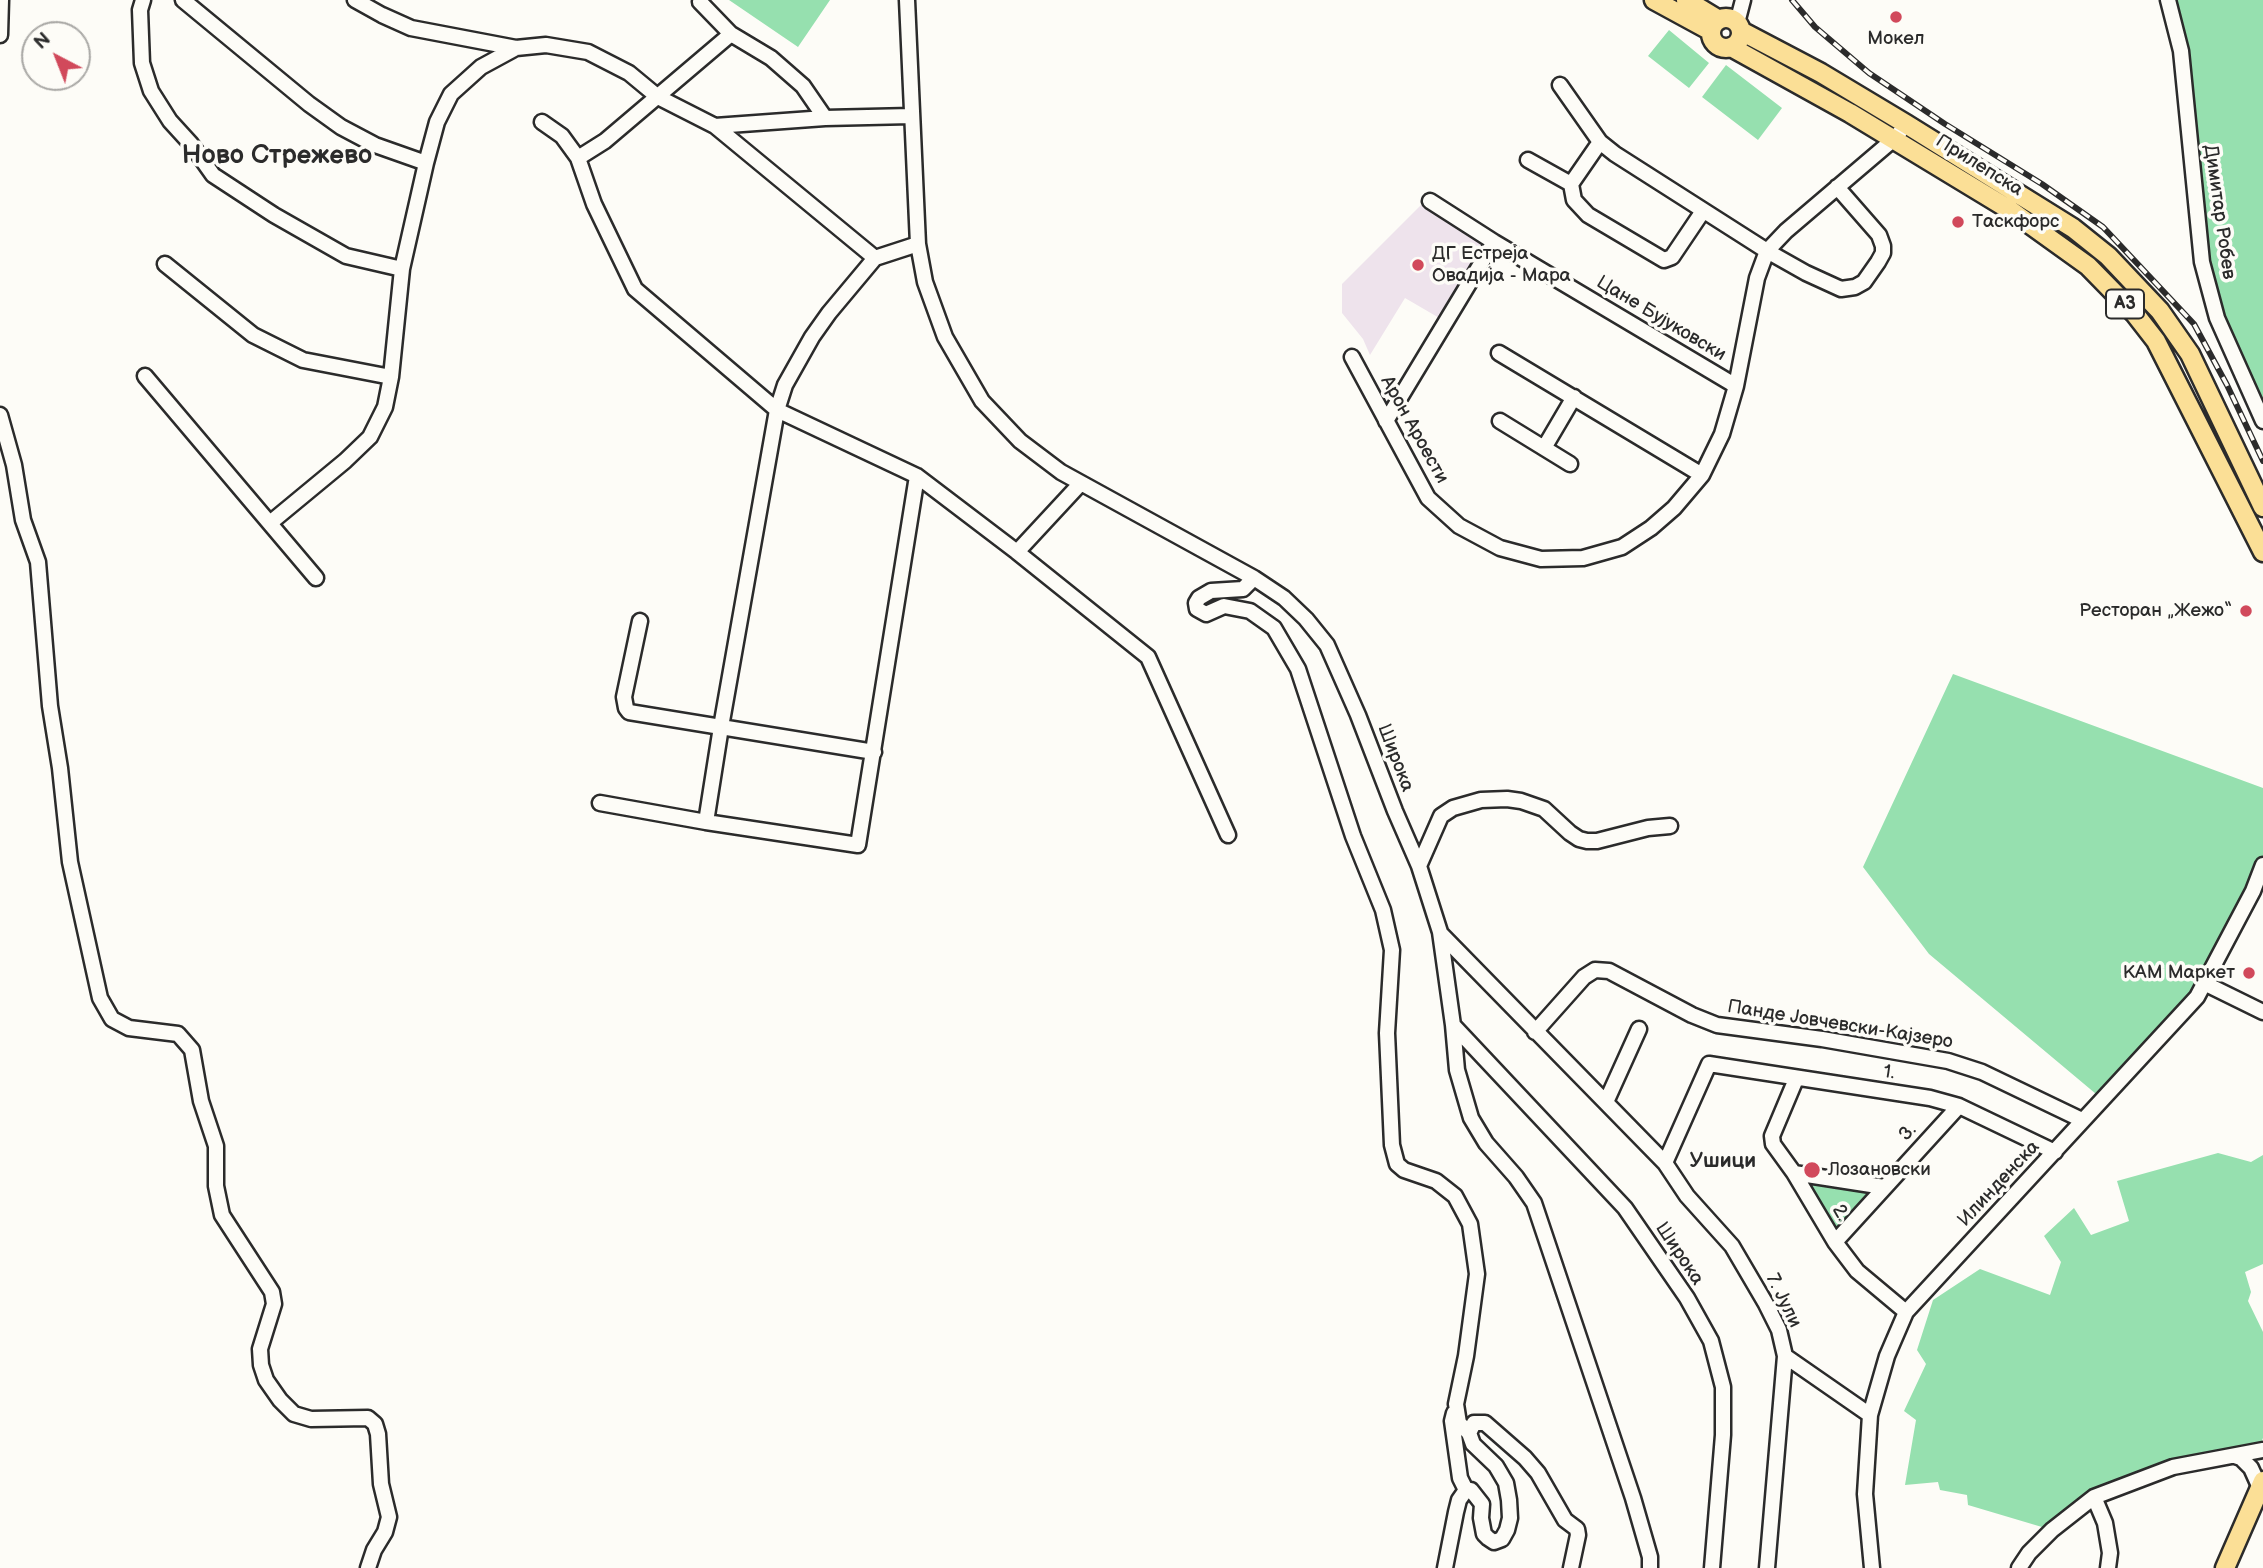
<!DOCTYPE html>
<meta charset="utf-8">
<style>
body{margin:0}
#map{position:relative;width:2263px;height:1568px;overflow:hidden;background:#fdfcf7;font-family:"Balsamiq Sans",sans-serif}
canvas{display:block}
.north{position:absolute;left:21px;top:21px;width:70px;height:70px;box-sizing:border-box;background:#fdfcf7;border:2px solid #a9a8a5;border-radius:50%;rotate:318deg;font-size:19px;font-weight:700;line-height:28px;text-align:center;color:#2b2b2b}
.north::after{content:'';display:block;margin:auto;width:24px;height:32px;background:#d1495b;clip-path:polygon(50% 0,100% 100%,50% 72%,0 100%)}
</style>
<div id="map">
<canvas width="2263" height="1568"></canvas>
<div class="north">N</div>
</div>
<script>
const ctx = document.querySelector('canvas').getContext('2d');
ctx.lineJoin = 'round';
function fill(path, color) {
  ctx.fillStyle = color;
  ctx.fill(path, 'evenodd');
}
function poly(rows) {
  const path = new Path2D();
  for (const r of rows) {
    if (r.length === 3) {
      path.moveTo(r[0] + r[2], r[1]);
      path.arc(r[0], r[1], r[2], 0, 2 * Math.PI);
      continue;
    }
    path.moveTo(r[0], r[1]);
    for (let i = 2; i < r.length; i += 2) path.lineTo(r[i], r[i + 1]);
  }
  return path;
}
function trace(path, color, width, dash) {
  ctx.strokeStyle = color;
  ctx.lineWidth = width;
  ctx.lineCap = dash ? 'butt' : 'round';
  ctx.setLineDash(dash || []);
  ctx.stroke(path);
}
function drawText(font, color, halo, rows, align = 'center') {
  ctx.font = font + ' "Balsamiq Sans",sans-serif';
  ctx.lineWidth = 7;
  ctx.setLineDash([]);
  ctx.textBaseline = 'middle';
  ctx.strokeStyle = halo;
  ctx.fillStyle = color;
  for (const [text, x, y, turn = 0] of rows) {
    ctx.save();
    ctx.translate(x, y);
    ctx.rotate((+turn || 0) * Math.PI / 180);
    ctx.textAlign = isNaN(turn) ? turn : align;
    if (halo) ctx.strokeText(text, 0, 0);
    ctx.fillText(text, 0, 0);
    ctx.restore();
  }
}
fill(poly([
 [1424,202,1486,241,1487,247,1441,319,1405,298,1370,355,1363,339,1342,313,1342,284]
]), '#eee3ec');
fill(poly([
 [729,0,830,0,798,47],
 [2168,0,2263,0,2263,421,2217,318],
 [1669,30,1709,63,1689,88,1648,56],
 [1726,65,1782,108,1758,140,1702,97],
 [1953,674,2263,788,2263,865,2197,997,2102,1099,1929,954,1863,867],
 [2218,1153,2251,1162,2263,1155,2263,1264,2245,1272,2251,1292,2248,1301,2263,1332,2263,1438,2261,1443,2248,1453,2094,1497,2052,1530,1968,1505,1967,1495,1940,1490,1938,1482,1905,1485,1916,1420,1904,1411,1926,1364,1917,1350,1933,1300,1980,1269,2050,1295,2061,1262,2044,1236,2074,1208,2091,1235,2129,1221,2117,1181],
 [1794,1173,1884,1187,1835,1242]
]), '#96e0af');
const minor = poly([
 [143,0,140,10,142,63,151,91,170,121,191,144,213,175,274,215,346,256,402,269],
 [183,0,309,104,341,127,375,145,426,163],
 [355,0,382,15,411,28,516,48],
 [907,0,918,244,925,282,945,337,982,401,1020,441,1061,472,1254,578,1284,598,1306,619,1327,645,1358,715,1395,811,1419,866,1440,932,1453,1025,1457,1070,1471,1118,1486,1143,1516,1177,1534,1203,1633,1498,1650,1557,1650,1568],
 [2168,0,2181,51,2202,262,2217,318,2263,421],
 [1737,23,1743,0],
 [731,34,771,58,803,86,825,118],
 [0,35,1,0],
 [1560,85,1600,142,1615,154,1767,251,1806,273,1841,289,1855,287,1864,282,1878,262,1883,253,1883,246,1879,235,1837,187],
 [542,122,562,136,578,158,594,204,635,289,777,410,917,476,1017,552,1148,657,1228,835],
 [715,126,825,118,911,116],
 [1600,142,1571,184,1574,200,1588,215,1664,260,1672,257,1703,211],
 [578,158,605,141,731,34,700,2],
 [1528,160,1571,184],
 [1430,201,1494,242,1736,386],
 [165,264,253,335,303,360,391,377],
 [1499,353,1702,475],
 [1352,357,1428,498,1459,526,1500,548,1541,559,1583,558,1622,547,1651,528,1674,508,1702,475,1722,434,1736,386,1757,278,1767,251,1786,231,1894,139,1900,132],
 [145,376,316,578],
 [0,415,14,465,23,520,38,562,50,706,60,768,70,862,100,998,112,1019,129,1028,178,1034,192,1050,201,1101,216,1146,216,1186,222,1215,272,1292,274,1304,260,1349,261,1365,266,1380,280,1400,294,1414,311,1419,368,1418,375,1424,378,1434,381,1484,389,1517,385,1532,374,1550,368,1568],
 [1386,421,1494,242],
 [1500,421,1570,464],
 [1544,448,1574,397],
 [270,523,345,461,370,437,385,407,391,377,402,269,426,163,437,122,451,94,481,67,516,48,546,45,588,52,629,73,658,97,715,126,875,258],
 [1017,552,1081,483],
 [1254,578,1243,589,1211,591,1199,598,1196,603,1197,609,1206,614,1224,606,1250,611,1274,628,1298,669,1353,836,1383,910,1392,950,1387,1033,1392,1145,1397,1164,1404,1170,1436,1181,1455,1196,1470,1224,1477,1274,1466,1356,1456,1404,1459,1423,1469,1433],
 [640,621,624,697,626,708,629,712,874,752],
 [600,803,706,822,858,845,917,476],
 [706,822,721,727,777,410,785,385,812,337,829,313,875,258,918,244],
 [1419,866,1441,816,1453,808,1481,800,1507,799,1521,801,1544,809,1570,833,1579,839,1587,841,1597,841,1648,828,1670,826],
 [1440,933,1665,1163,1687,1196,1732,1246,1766,1304,1779,1330,1785,1356,1767,1568],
 [2204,983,2263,1012],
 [1453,1025,1625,1208,1687,1298,1711,1341,1723,1387,1723,1435,1712,1568],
 [1535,1032,1584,977,1595,970,1609,971,1692,1015,1717,1025,1822,1039,1948,1061,1982,1072,2082,1120],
 [1796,1079,1772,1136,1773,1144,1794,1173,1835,1242,1857,1271,1906,1312],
 [1606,1102,1639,1029],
 [1665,1163,1709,1064,1930,1098,1959,1106,2055,1152],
 [1794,1173,1884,1187],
 [1835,1242,1959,1106],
 [1785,1356,1870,1415],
 [1454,1413,1452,1421,1460,1478,1466,1490],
 [2235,1456,2241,1458,2251,1468,2260,1488],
 [2094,1497,2105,1523,2110,1553,2108,1568],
 [1445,1568,1456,1512,1459,1500,1466,1490,1471,1490,1482,1504,1481,1518,1484,1534,1488,1538,1494,1542,1502,1539,1507,1530,1510,1518,1509,1500,1506,1483,1496,1466,1473,1444,1469,1433,1474,1423,1485,1423,1525,1458,1538,1473,1565,1520,1577,1529,1578,1535,1571,1568],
 [1872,1568,1865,1494,1870,1415,1887,1356,1906,1312,2197,997,2253,891,2263,865],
 [2019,1568,2029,1553,2052,1530,2094,1497,2173,1467,2263,1450]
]);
const major = poly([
 [1654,0,1711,31],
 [1686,0,1719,20],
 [1726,33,15],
 [1741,31,1821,73,1906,124,2073,228,2108,256,2160,311,2190,354,2263,507],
 [1731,47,1850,113,2010,210,2088,266,2135,314,2156,341,2263,552],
 [2225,1568,2263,1481]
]);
trace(minor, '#2b2b2b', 19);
trace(major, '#2b2b2b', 23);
trace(minor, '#fdfcf7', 14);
trace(major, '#fbdf96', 18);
const rail = poly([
 [1792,0,1815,27,1869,73,1945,124,2042,184,2103,227,2194,324,2227,385,2263,461]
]);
trace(rail, '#2b2b2b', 6);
trace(rail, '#fdfcf7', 3.5, [10]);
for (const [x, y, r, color] of [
 [1896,17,7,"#d1495b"],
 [1958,222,7,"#d1495b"],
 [1418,265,7,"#d1495b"],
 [2246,611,7,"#d1495b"],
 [2249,973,7,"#d1495b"],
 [1812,1170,9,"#d1495b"]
]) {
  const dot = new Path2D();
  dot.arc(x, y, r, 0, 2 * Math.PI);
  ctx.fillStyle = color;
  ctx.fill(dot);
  trace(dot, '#fdfcf7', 2.5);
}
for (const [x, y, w] of [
 [2125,304,38]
]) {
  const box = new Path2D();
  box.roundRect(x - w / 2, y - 14.5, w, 29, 5);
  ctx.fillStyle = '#fdfcf7';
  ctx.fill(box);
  trace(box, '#2b2b2b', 2);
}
drawText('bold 18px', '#2b2b2b', null, [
 ["A3",2125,304]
]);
drawText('19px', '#2b2b2b', '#fdfcf7', [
 ["Мокел",1896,39,"center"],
 ["Таскфорс",1972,222],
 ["ДГ Естреја",1432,254],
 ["Овадија - Мара",1432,276],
 ["Ресторан „Жежо“",2232,611,"right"],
 ["КАМ Маркет",2235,973,"right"],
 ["Лозановски",1828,1170]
], 'left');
drawText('19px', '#2b2b2b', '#fdfcf7', [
 ["Прилепска",1979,166,32],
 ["Димитар Робев",2219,212,82],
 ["Цане Бујуковски",1661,319,31],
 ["Арон Ароести",1414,430,61],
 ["Широка",1395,758,69],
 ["Панде Јовчевски-Кајзеро",1840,1025,9],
 ["1.",1889,1073,8],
 ["3.",1908,1133,-47],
 ["Илинденска",1999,1184,-47],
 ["2.",1840,1213,59],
 ["Широка",1679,1254,56],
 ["7. Јули",1783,1301,64]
]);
drawText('bold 21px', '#2b2b2b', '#fdfcf7', [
 ["Ушици",1723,1162]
]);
drawText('bold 26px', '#2b2b2b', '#fdfcf7', [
 ["Ново Стрежево",277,156]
]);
</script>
